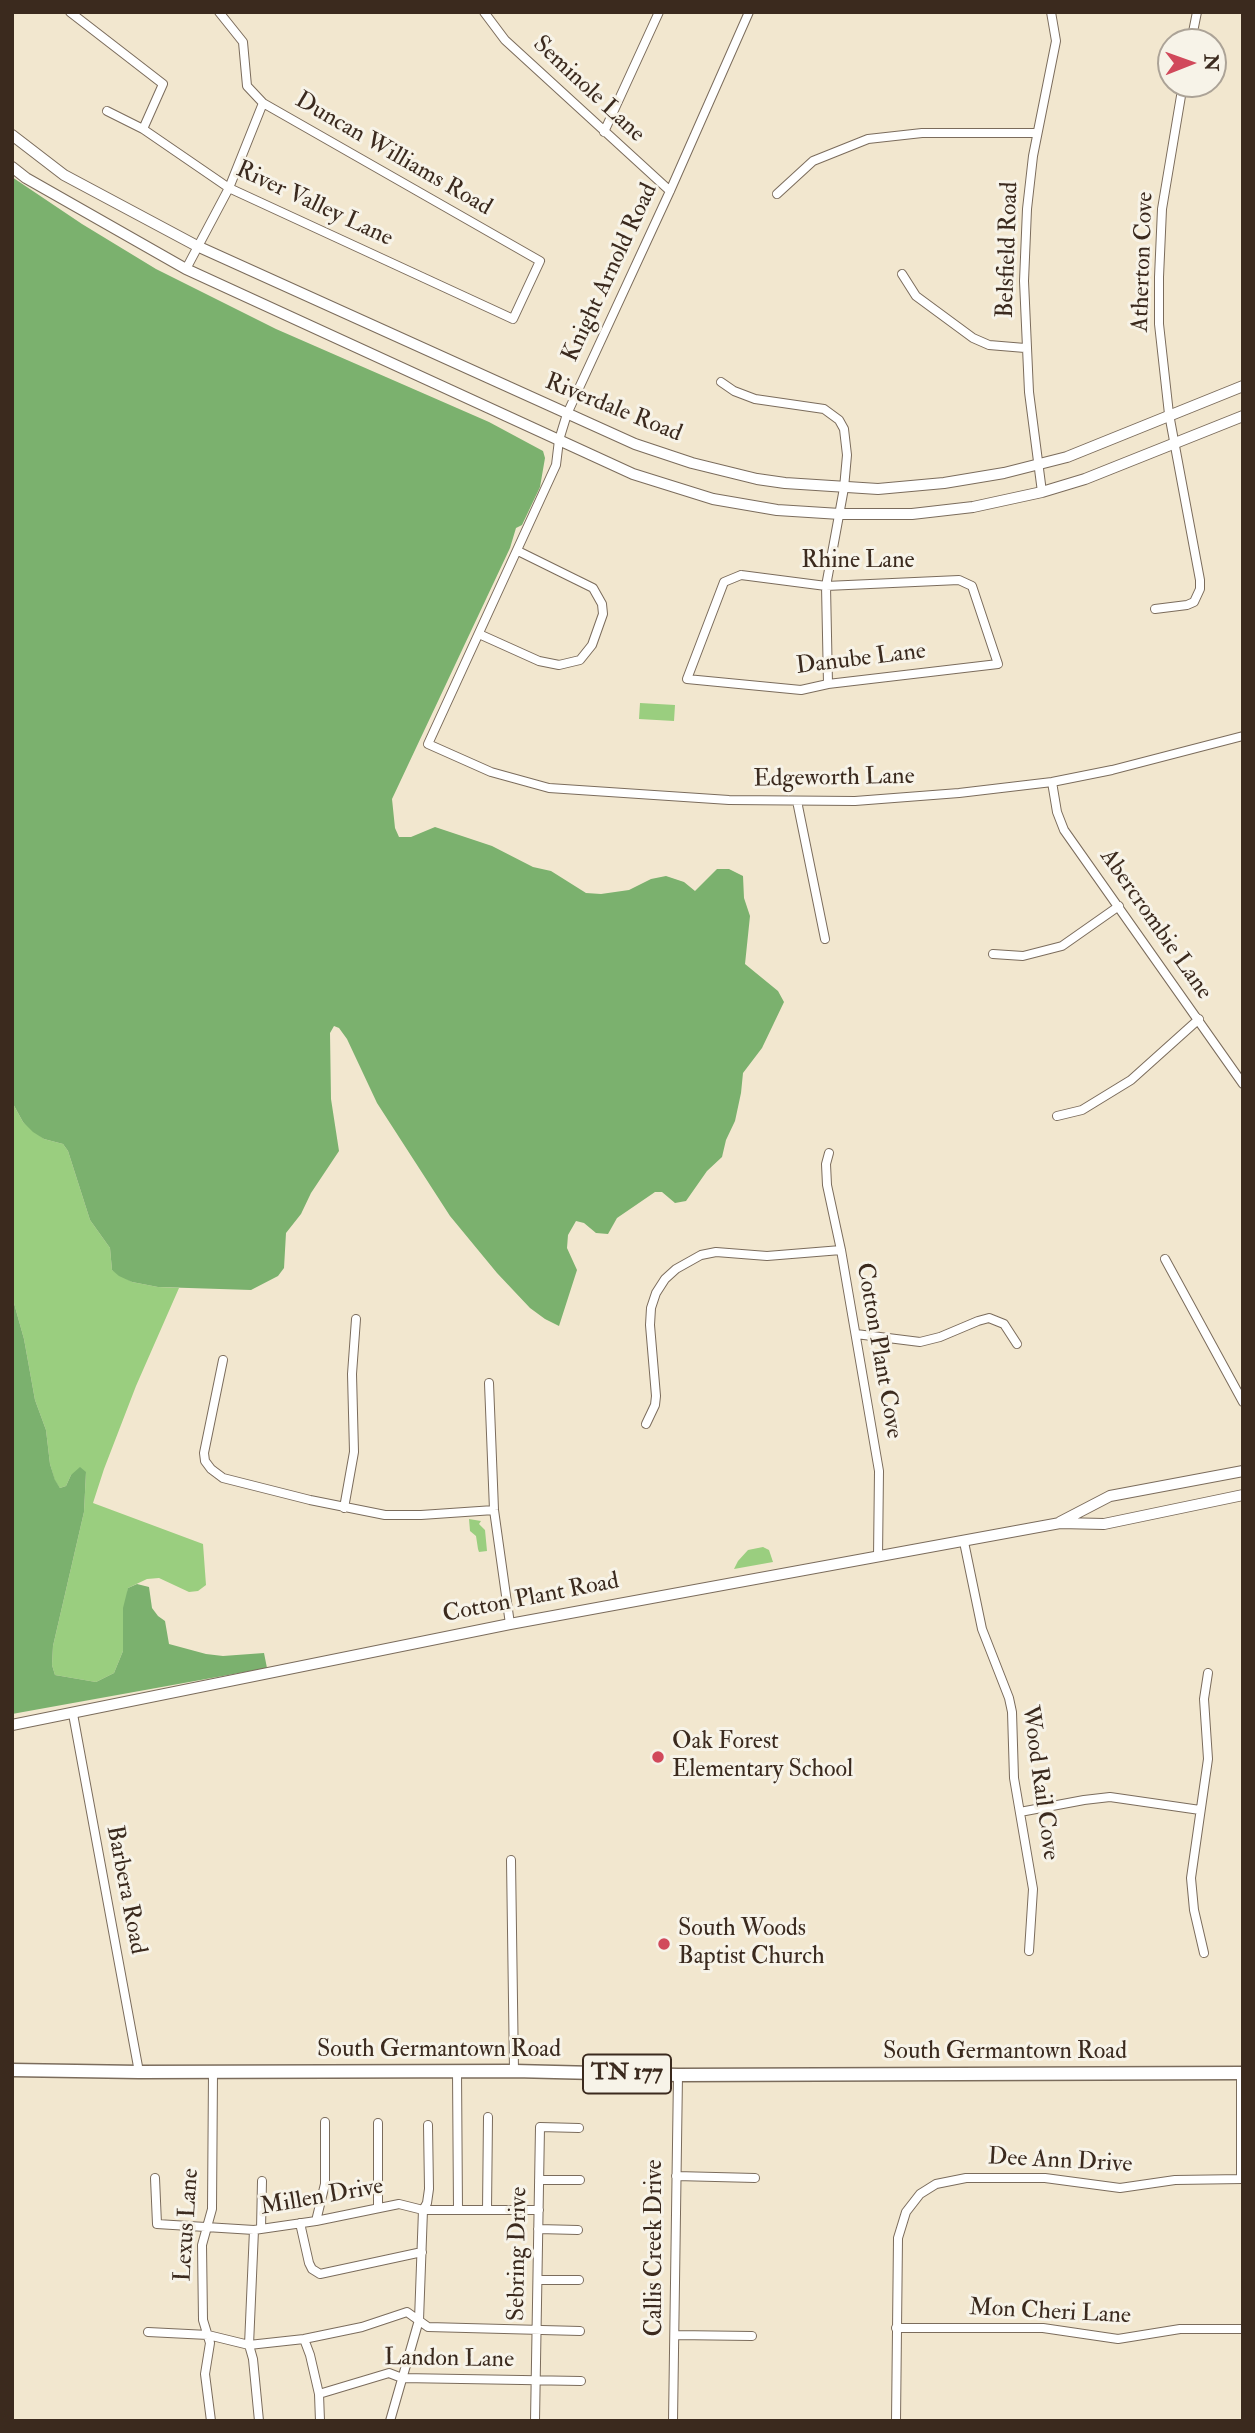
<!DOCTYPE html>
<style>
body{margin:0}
#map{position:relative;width:1255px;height:2433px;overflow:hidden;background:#f2e7cf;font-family:"IM FELL Double Pica",serif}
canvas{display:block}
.frame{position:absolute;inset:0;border:14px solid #3b2a1e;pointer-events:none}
.north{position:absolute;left:1157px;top:28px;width:70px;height:70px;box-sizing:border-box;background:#f7f3e8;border:2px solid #aca397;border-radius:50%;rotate:89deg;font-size:19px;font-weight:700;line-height:28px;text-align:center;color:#3b2a1e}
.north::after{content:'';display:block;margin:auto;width:24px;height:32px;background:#d1495b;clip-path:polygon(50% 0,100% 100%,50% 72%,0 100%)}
</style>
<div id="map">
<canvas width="1255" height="2433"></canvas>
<div class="frame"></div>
<div class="north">N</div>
</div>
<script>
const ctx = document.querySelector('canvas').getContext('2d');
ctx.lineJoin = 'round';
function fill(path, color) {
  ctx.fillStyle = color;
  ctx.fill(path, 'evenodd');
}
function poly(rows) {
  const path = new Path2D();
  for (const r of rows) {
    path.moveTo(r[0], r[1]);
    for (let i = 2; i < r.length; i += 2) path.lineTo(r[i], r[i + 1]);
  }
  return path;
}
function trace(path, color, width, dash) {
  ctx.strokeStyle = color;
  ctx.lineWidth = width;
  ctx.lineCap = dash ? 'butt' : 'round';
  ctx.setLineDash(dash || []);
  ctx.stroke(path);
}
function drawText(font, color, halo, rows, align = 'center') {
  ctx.font = font + ' "IM FELL Double Pica",serif';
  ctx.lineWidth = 6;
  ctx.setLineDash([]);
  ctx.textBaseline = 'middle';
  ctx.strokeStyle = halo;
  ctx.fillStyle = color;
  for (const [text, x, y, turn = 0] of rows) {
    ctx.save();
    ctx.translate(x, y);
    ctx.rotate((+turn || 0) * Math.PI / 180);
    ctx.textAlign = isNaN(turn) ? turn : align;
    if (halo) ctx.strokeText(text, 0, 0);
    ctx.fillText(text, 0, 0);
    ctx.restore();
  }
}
fill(poly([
 [640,703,675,705,674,721,639,719],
 [12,1102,23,1122,44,1139,63,1144,68,1151,90,1220,110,1248,112,1270,132,1282,158,1287,179,1288,136,1386,104,1469,93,1503,203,1544,206,1585,198,1591,189,1592,159,1578,147,1579,128,1588,123,1651,114,1673,96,1682,55,1675,52,1665,53,1646,84,1512,86,1472,71,1475,66,1486,60,1488,55,1481,50,1464,46,1430,35,1400,24,1339,12,1296],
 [469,1519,481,1521,479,1524,485,1530,487,1551,479,1552,478,1549,476,1536,470,1531],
 [763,1547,769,1550,773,1562,734,1569,738,1561,748,1550]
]), '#9ace7f');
fill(poly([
 [12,177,82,224,156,269,276,329,489,422,543,451,545,458,540,487,522,525,516,528,510,548,392,799,395,828,399,837,411,837,435,827,492,846,533,867,551,871,586,893,601,894,629,890,651,879,666,876,684,882,695,891,717,869,729,869,743,876,744,898,750,916,745,964,778,991,784,1002,762,1048,743,1073,741,1093,735,1121,726,1140,722,1157,707,1171,686,1201,675,1203,662,1192,655,1192,617,1218,608,1234,596,1233,584,1223,576,1221,568,1235,567,1248,577,1270,559,1326,545,1319,530,1308,497,1273,450,1216,377,1103,347,1039,339,1028,334,1026,330,1033,331,1099,339,1151,311,1193,301,1214,286,1233,284,1268,278,1276,251,1290,158,1287,132,1282,119,1276,112,1270,110,1248,90,1220,68,1151,63,1144,44,1139,33,1132,23,1122,12,1102],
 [12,1296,24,1339,35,1400,46,1430,50,1464,55,1480,60,1488,66,1486,71,1475,80,1467,86,1472,84,1512,53,1646,52,1665,55,1675,96,1682,114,1673,123,1651,123,1608,128,1588,137,1584,149,1587,152,1608,158,1616,165,1621,169,1644,206,1654,223,1656,264,1653,267,1668,12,1714]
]), '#7bb16e');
const minor = poly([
 [70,12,163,84,143,129],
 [484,12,505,40,670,191],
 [749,12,670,191,567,414,559,440,556,465,428,744,491,772,549,788,729,800,855,801,959,793,1052,782,1112,770,1243,736],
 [1191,42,1197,12],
 [107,111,143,129,229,188,513,319,540,261,263,103,247,86,243,42,219,12],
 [604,132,659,12],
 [777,194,813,161,868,139,922,133,1037,133],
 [186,269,229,188,263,103],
 [902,274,916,296,973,338,989,345,1025,348],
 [721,382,734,391,755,399,824,409,839,420,844,429,847,455,844,488,826,586,828,684],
 [1042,492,1029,392,1024,281,1027,209,1033,156,1056,41,1051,12],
 [741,575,826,586,959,580,972,586,998,664,828,684,801,690,687,679,724,582,741,575],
 [1155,609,1187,605,1194,602,1200,589,1200,580,1169,414,1159,324,1159,277,1162,209,1183,84],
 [479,634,539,661,559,665,580,660,592,645,603,614,602,604,593,588,518,551],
 [1052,782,1057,812,1064,830,1243,1084],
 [797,801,825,939],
 [993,954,1023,956,1062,946,1119,906],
 [1057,1116,1082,1110,1131,1080,1199,1019],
 [829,1153,826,1164,827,1185,841,1250,879,1471,878,1557],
 [1165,1259,1243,1402],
 [856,1334,920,1342,940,1337,978,1321,989,1318,1004,1324,1017,1344],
 [223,1360,204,1453,205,1461,211,1469,223,1478,310,1500,385,1515,421,1515,494,1510],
 [489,1383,494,1510,510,1624],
 [646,1424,655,1405,656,1396,650,1325,651,1308,656,1293,665,1279,676,1269,701,1255,716,1252,767,1256,841,1250],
 [344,1508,354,1452,352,1374,356,1319],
 [964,1542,982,1629,1009,1698,1012,1712,1014,1778,1033,1889,1029,1951],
 [73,1714,139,2072],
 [1020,1812,1084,1800,1110,1797,1200,1810],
 [511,1860,514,2071],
 [1204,1953,1194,1910,1191,1878,1208,1759,1204,1699,1208,1673],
 [457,2071,458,2210],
 [378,2123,378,2207],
 [676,2176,755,2178],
 [155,2178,157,2224,254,2230,316,2221,399,2204,423,2210,539,2210],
 [1241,2179,1241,2073],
 [539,2180,580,2180],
 [487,2210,488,2117],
 [316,2221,325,2184,325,2122],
 [300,2223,309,2263,312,2269,320,2274,422,2252],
 [261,2229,262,2181],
 [538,2229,578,2230],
 [254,2230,249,2345,253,2359,259,2421],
 [538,2280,579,2280],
 [896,2328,1043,2328,1118,2339,1180,2329,1243,2329],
 [148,2332,208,2335,249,2345,304,2339,362,2327,407,2312,428,2327,580,2331],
 [675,2335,752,2336],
 [304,2339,310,2355,319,2394,320,2421],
 [319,2394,389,2373,402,2378,581,2381],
 [211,2421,205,2374,210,2343,203,2320,202,2245,212,2209,213,2072],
 [390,2421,419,2320,423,2210,427,2203,429,2189,428,2125],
 [535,2421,540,2127,579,2128],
 [673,2421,678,2075],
 [896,2421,898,2238,906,2212,920,2194,936,2184,966,2178,1045,2178,1120,2188,1175,2180,1243,2179]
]);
const tertiary = poly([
 [12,135,64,175,197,246,635,444,692,463,757,479,785,483,878,489,944,483,1004,473,1067,457,1243,386],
 [12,167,26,178,186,269,633,474,713,499,777,510,840,514,912,514,973,507,1042,492,1085,479,1243,416],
 [1060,1522,1110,1496,1243,1471],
 [12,1725,510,1624,1060,1523,1104,1524,1243,1495]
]);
const primary = poly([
 [12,2070,139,2072,514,2071,678,2075,1243,2073]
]);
trace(minor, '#7b6c5c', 10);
trace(tertiary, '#7b6c5c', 12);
trace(primary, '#7b6c5c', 15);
trace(minor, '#fff', 8);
trace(tertiary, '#fff', 10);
trace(primary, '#fff', 12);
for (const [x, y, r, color] of [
 [658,1757,7,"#d1495b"],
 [664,1944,7,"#d1495b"]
]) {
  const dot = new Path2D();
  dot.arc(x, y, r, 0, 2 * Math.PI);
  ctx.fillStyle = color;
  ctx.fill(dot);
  trace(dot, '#f7f3e8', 2.5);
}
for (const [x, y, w] of [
 [627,2074,88]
]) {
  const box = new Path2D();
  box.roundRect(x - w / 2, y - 19.5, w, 39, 5);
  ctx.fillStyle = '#f7f3e8';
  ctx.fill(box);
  trace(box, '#3b2a1e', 2);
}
drawText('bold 23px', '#3b2a1e', null, [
 ["TN 177",627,2074]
]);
drawText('24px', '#3b2a1e', '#f7f3e8', [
 ["Seminole Lane",588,90,43],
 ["Duncan Williams Road",393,155,30],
 ["River Valley Lane",314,205,25],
 ["Belsfield Road",1009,250,-88],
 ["Atherton Cove",1144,262,-88],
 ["Knight Arnold Road",611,273,-65],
 ["Riverdale Road",613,409,22],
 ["Rhine Lane",858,562],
 ["Danube Lane",861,660,-7],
 ["Edgeworth Lane",834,779,-1],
 ["Abercrombie Lane",1155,925,55],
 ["Cotton Plant Cove",878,1351,80],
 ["Cotton Plant Road",531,1599,-11],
 ["Wood Rail Cove",1039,1783,82],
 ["Barbera Road",125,1890,79],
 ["South Germantown Road",439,2051],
 ["South Germantown Road",1005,2053],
 ["Dee Ann Drive",1060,2162,3],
 ["Millen Drive",322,2198,-10],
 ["Lexus Lane",188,2225,-86],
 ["Callis Creek Drive",656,2248,-90],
 ["Sebring Drive",519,2254,-89],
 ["Mon Cheri Lane",1050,2313,3],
 ["Landon Lane",449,2360,1]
]);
drawText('24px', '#3b2a1e', '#f7f3e8', [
 ["Oak Forest",672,1743],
 ["Elementary School",672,1771],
 ["South Woods",678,1930],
 ["Baptist Church",678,1958]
], 'left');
</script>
